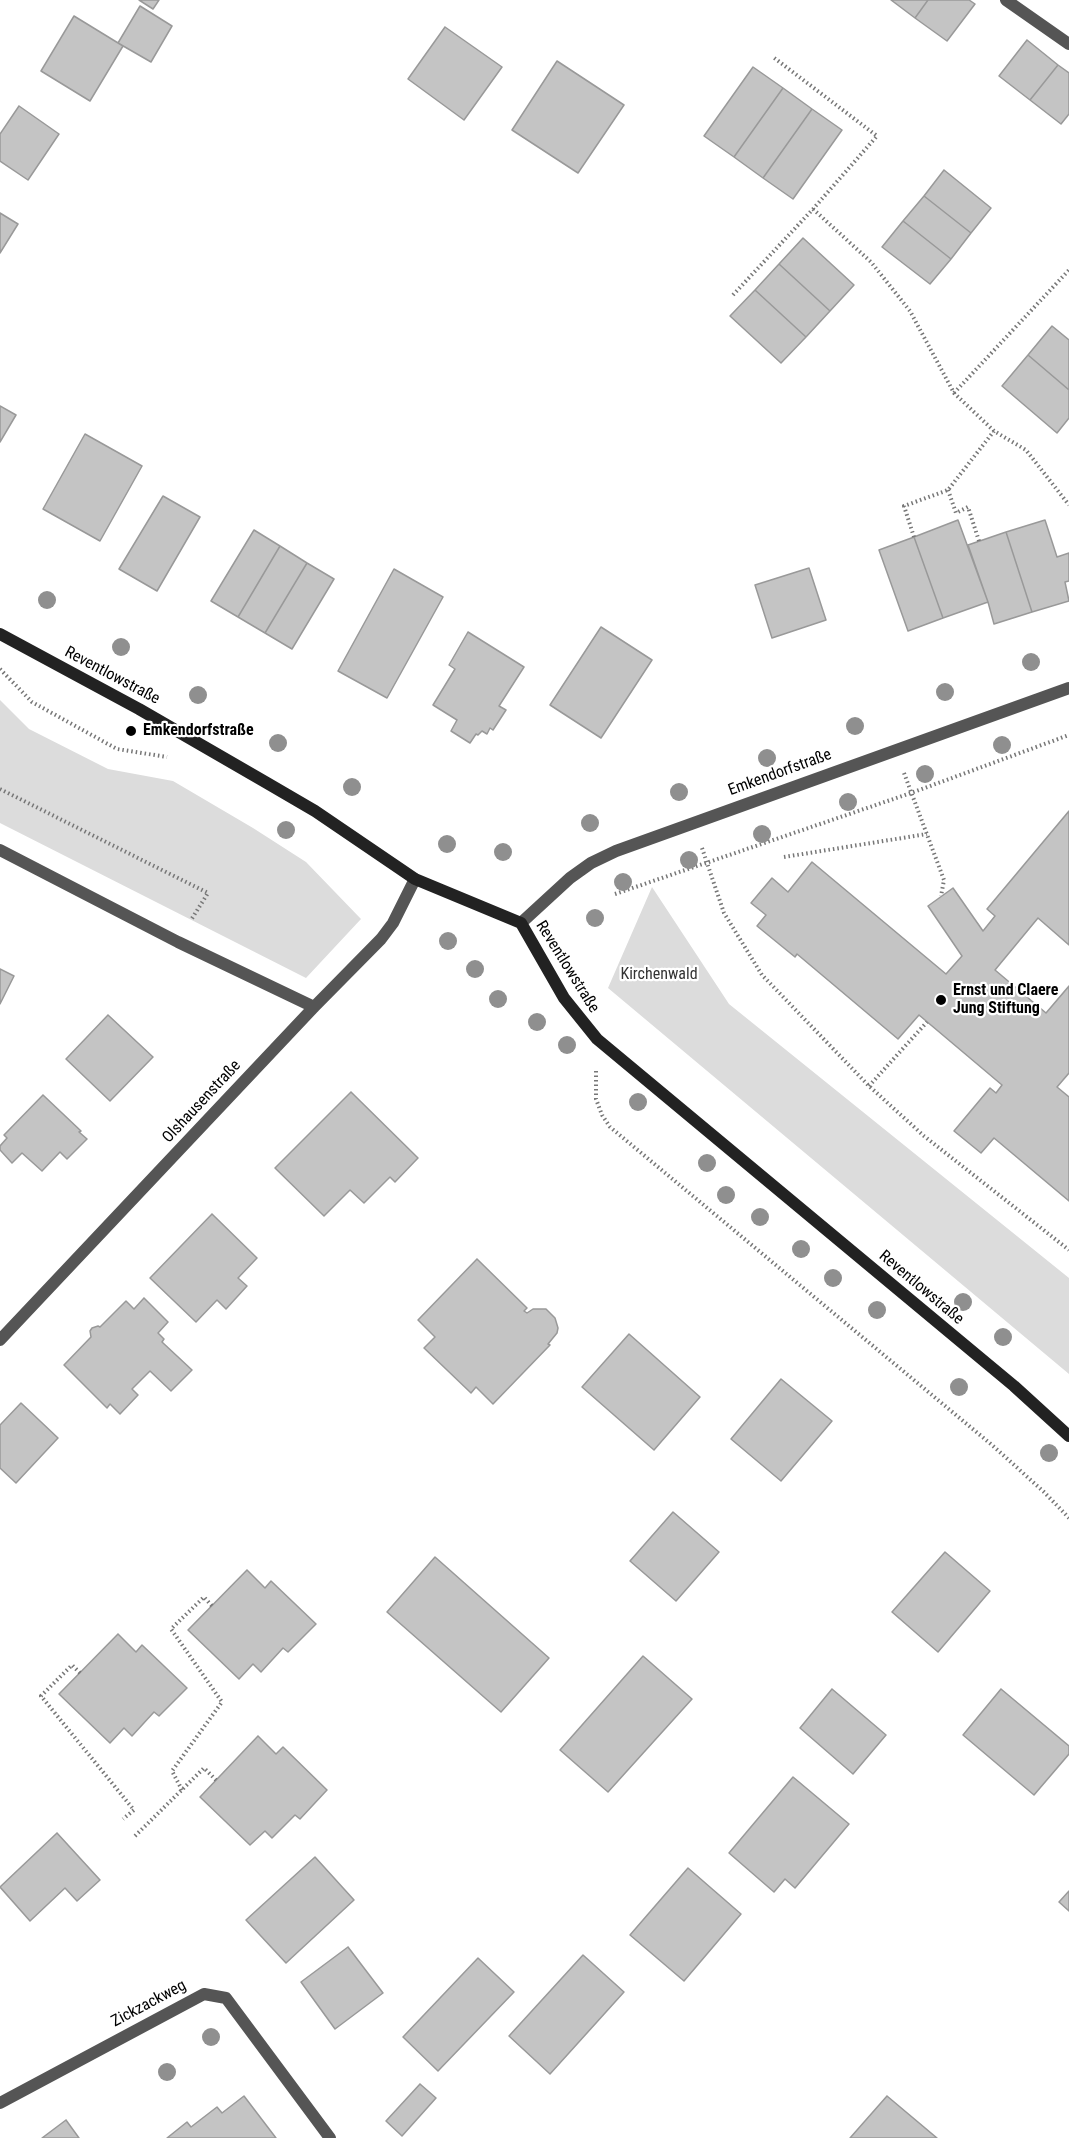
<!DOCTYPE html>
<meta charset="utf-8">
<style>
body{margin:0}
canvas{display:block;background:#fff}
</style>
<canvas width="1069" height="2138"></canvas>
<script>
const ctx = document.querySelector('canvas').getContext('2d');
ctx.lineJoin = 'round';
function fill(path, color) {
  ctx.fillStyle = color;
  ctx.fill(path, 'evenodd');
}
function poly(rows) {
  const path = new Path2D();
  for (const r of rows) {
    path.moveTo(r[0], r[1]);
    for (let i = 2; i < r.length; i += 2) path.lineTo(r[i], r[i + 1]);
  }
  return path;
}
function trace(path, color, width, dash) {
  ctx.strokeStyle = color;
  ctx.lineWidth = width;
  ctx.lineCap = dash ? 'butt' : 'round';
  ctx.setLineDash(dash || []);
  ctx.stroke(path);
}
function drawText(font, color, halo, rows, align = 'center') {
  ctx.font = font + ' "Roboto Condensed",sans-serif';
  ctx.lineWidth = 4.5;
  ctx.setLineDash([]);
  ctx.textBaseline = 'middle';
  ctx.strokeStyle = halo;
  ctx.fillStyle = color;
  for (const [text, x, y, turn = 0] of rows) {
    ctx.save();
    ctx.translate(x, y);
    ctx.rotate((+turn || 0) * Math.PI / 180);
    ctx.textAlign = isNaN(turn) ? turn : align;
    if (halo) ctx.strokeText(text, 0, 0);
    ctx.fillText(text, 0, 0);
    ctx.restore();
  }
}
fill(poly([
 [0,700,29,729,108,769,173,781,253,828,306,862,361,919,306,978,0,823],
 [652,887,729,1004,1069,1278,1069,1374,608,988]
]), '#dcdcdc');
const building = poly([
 [139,0,159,0,153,9,139,0],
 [891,0,928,0,915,18,891,0],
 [928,0,969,0,975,4,947,41,915,18,928,0],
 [140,6,172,26,151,62,118,43,140,6],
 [74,16,123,46,90,101,41,71,74,16],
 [445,27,502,67,464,120,408,79,445,27],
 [1027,40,1058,65,1030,100,999,76,1027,40],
 [557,61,624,105,578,173,512,130,557,61],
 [1058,65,1069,73,1069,114,1061,124,1030,100,1058,65],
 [753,67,783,88,734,157,704,136,753,67],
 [783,88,812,109,763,178,734,157,783,88],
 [19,106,59,134,28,180,0,161,0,134,19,106],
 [812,109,842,130,793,199,763,178,812,109],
 [944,170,991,208,971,233,924,196,944,170],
 [924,196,971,233,951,259,903,221,924,196],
 [0,213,18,224,0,253,0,213],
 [903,221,951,259,930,284,882,247,903,221],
 [803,238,854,285,830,311,779,264,803,238],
 [779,264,830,311,806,337,755,290,779,264],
 [755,290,806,337,781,363,730,316,755,290],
 [1052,326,1069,340,1069,390,1028,355,1052,326],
 [1028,355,1069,390,1069,418,1057,433,1002,386,1028,355],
 [0,406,16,415,0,442,0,406],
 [85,434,142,466,100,541,43,509,85,434],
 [163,496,200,517,157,591,119,569,163,496],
 [958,520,988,602,943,618,914,537,958,520],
 [1045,520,1057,557,1069,553,1069,581,1065,582,1069,601,1032,612,1006,532,1045,520],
 [254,530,280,546,238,617,211,601,254,530],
 [1006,532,1032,612,994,624,988,602,968,545,1006,532],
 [914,537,943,618,908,631,879,550,914,537],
 [280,546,307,563,265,633,238,617,280,546],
 [307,563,334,579,292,649,265,633,307,563],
 [809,568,826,620,772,638,755,585,809,568],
 [394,569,443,597,387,698,338,671,394,569],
 [601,627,652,660,601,738,550,705,601,627],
 [468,632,524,667,499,706,506,710,493,730,490,728,487,734,482,731,478,735,476,734,470,743,451,731,457,720,433,705,455,669,449,665,468,632],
 [1069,811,1069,945,1038,918,995,970,1046,1013,1069,986,1069,1073,1057,1087,1069,1097,1069,1201,994,1138,981,1153,954,1131,990,1088,996,1093,1002,1085,919,1015,898,1039,797,954,795,957,757,926,766,915,751,903,772,878,788,892,812,862,946,974,962,956,928,906,953,888,983,931,995,916,987,909,1069,811],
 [0,969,14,976,0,1004,0,969],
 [108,1015,153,1057,110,1101,66,1059,108,1015],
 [351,1092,418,1158,395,1182,390,1177,364,1203,350,1190,324,1216,275,1168,351,1092],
 [43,1095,81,1131,79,1132,87,1139,67,1159,60,1152,42,1171,22,1153,12,1163,0,1150,0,1146,7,1138,4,1135,43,1095],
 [212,1214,257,1258,238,1278,247,1286,226,1309,217,1300,196,1322,150,1278,212,1214],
 [477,1259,527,1308,524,1311,527,1313,533,1309,546,1309,555,1318,558,1328,557,1333,548,1344,550,1345,493,1404,476,1387,471,1393,424,1348,435,1337,418,1320,477,1259],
 [144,1298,168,1322,158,1333,164,1339,162,1342,192,1370,171,1391,150,1371,132,1389,138,1395,120,1414,110,1404,107,1408,64,1365,91,1337,90,1331,92,1328,98,1326,100,1327,126,1301,134,1309,144,1298],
 [629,1334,700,1397,654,1450,582,1387,629,1334],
 [781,1379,832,1421,781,1481,731,1439,781,1379],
 [21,1403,58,1438,16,1483,0,1468,0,1425,21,1403],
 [673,1512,719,1552,676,1601,630,1561,673,1512],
 [945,1552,990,1591,938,1652,892,1612,945,1552],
 [435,1557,549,1658,501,1712,387,1612,435,1557],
 [247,1570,265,1588,271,1581,316,1624,288,1652,283,1648,261,1672,253,1664,239,1679,188,1630,247,1570],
 [118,1634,136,1652,142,1645,187,1688,159,1716,154,1712,132,1736,124,1728,110,1743,59,1694,118,1634],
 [643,1656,692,1699,608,1792,560,1750,643,1656],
 [832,1689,886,1735,853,1774,800,1728,832,1689],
 [1001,1689,1069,1746,1069,1754,1034,1795,963,1735,1001,1689],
 [258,1736,276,1754,283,1747,327,1790,300,1819,295,1815,272,1838,265,1831,250,1845,200,1797,258,1736],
 [793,1777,849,1824,795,1888,785,1879,774,1892,729,1853,793,1777],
 [57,1833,100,1880,77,1901,65,1888,30,1921,0,1887,57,1833],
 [315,1857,354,1900,286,1963,246,1920,315,1857],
 [688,1868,741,1914,684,1981,630,1935,688,1868],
 [1069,1891,1069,1911,1059,1902,1069,1891],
 [348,1947,383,1993,335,2029,301,1982,348,1947],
 [583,1955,624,1992,550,2074,509,2036,583,1955],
 [478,1958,514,1992,438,2071,403,2037,478,1958],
 [420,2084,436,2098,402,2136,386,2121,420,2084],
 [244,2096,276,2138,167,2138,187,2122,191,2127,217,2107,222,2113,244,2096],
 [887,2096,937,2138,850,2138,887,2096],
 [66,2120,79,2138,42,2138,66,2120]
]);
fill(building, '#c4c4c4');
trace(building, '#999', 1.5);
trace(poly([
 [813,209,871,262,910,311,954,393,994,431,1026,450,1069,505],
 [733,295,813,209,877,136,773,57],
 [954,393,1069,270],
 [948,490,956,513,968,507,979,541],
 [914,537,904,506,948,490,994,431],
 [0,669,32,702,117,749,167,757],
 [904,773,944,880,941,896],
 [0,789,208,893,191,920],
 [702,848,724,913,762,975,869,1086,924,1136,1069,1250],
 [784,857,927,834],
 [615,894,911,793,1069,735],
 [596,1071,596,1099,602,1115,610,1127,992,1445,1044,1492,1069,1518],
 [869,1086,927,1022],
 [80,1673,72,1665,41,1696,134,1810,123,1819],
 [182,1790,172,1771,222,1702,171,1629,204,1597,212,1606],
 [135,1836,204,1768,216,1780]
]), '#777', 4, [1.5, 3]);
trace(poly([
 [1006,0,1069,44],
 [0,850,178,942,314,1007],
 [521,923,570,878,591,863,616,851,1069,688],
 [0,1340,314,1007,381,939,393,923,415,879],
 [0,2103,204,1994,226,1998,330,2138]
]), '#555', 12);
trace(poly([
 [0,634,139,709,267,783,315,811,415,879,521,923,564,998,597,1039,1014,1386,1069,1436]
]), '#222', 12);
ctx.fillStyle = '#8f8f8f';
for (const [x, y] of [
 [47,600],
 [121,647],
 [1031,662],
 [945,692],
 [198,695],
 [855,726],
 [278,743],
 [1002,745],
 [767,758],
 [925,774],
 [352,787],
 [679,792],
 [848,802],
 [590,823],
 [286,830],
 [762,834],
 [447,844],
 [503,852],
 [689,860],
 [623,882],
 [595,918],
 [448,941],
 [475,969],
 [498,999],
 [537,1022],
 [567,1045],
 [638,1102],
 [707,1163],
 [726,1195],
 [760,1217],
 [801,1249],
 [833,1278],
 [963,1302],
 [877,1310],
 [1003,1337],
 [959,1387],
 [1049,1453],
 [211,2037],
 [167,2072]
]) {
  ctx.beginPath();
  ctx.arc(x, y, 9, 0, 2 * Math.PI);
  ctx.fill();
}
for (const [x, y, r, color] of [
 [131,731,6,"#000"],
 [941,1000,6,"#000"]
]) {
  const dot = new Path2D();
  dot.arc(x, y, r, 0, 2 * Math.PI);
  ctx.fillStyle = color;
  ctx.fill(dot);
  trace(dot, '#fff', 2);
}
drawText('16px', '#000', '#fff', [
 ["Reventlowstraße",112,676,28],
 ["Emkendorfstraße",780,773,-20],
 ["Reventlowstraße",567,967,58],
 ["Olshausenstraße",202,1102,-47],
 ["Reventlowstraße",921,1288,40],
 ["Zickzackweg",149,2004,-28]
]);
drawText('bold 16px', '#000', '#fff', [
 ["Emkendorfstraße",143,731],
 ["Ernst und Claere",953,991],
 ["Jung Stiftung",953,1009]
], 'left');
drawText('16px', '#333', '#fff', [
 ["Kirchenwald",659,975]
]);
</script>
